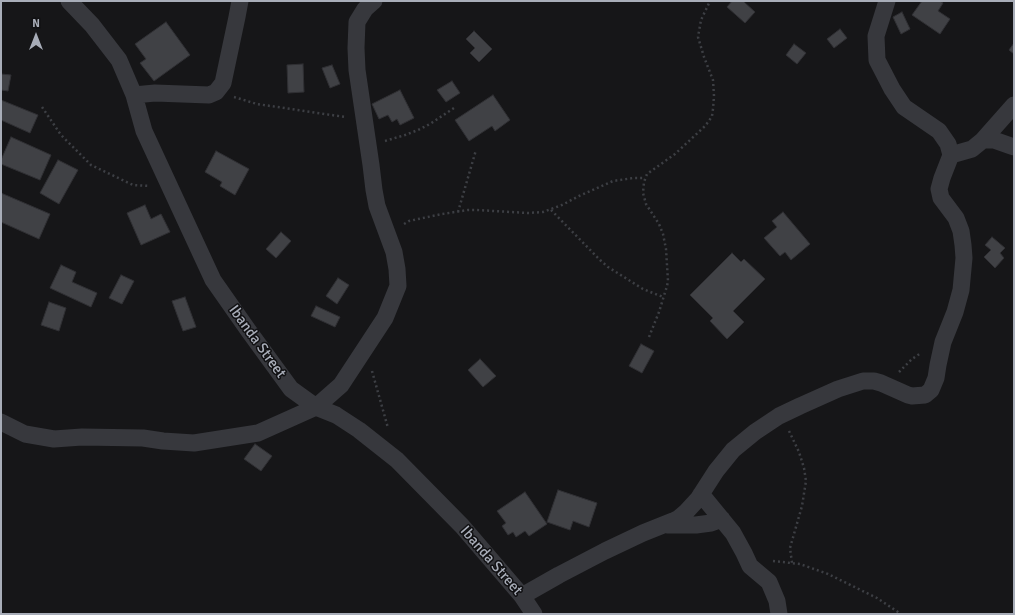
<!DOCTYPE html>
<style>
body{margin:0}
#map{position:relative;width:1015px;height:615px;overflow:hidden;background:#161618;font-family:Signika,sans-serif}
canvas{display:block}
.frame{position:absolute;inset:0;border:2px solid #a8adb8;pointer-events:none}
.north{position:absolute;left:16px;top:16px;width:40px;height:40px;-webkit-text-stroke:3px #111113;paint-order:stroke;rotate:0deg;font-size:11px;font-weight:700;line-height:16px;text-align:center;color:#a8adb8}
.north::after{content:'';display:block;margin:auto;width:14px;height:18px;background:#a8adb8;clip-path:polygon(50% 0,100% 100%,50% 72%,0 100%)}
</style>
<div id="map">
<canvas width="1015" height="615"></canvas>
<div class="frame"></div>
<div class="north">N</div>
</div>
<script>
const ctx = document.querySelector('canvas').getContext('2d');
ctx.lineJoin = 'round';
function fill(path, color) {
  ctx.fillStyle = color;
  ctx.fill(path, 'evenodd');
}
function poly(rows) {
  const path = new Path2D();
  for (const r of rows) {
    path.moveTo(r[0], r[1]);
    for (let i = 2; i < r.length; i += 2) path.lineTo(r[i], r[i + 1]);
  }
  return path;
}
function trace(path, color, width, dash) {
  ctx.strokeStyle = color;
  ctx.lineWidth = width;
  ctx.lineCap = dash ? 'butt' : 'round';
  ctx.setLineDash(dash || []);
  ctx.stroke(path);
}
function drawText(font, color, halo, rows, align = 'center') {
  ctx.font = font + ' Signika,sans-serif';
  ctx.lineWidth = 3;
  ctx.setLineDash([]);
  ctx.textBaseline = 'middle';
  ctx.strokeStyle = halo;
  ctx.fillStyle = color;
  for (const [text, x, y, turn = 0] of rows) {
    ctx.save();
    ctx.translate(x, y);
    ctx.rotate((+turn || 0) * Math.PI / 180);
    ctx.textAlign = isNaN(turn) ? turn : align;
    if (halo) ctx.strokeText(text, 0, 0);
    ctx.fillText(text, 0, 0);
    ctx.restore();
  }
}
const building = poly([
 [732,1,743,1,755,12,745,23,727,7,732,1],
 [922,1,940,1,943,3,938,11,950,19,940,34,912,15,922,1],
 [902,12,910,29,901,34,893,17,902,12],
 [166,22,190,55,154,81,140,63,146,59,135,44,166,22],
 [840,29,847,38,834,48,827,39,840,29],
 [474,31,492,49,479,62,470,53,475,48,466,39,474,31],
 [1014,43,1014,54,1009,50,1014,43],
 [794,44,806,53,797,64,786,55,794,44],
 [303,64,304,92,288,93,287,65,303,64],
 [332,65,340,84,330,88,322,68,332,65],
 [1,74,11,75,8,91,1,90,1,74],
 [452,81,460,93,446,102,437,90,452,81],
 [400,90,414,118,400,125,397,119,392,122,388,115,379,119,372,104,400,90],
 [493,95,510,120,495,131,492,126,469,141,455,120,493,95],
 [1,100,38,115,30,133,1,120,1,100],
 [11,137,51,155,40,180,1,164,1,160,11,137],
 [216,151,249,169,235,195,220,186,222,182,205,172,216,151],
 [58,160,78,170,59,204,40,193,58,160],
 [1,193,50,214,39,239,1,222,1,193],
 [145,205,151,219,161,214,170,232,141,245,127,213,145,205],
 [783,212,810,244,791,260,785,252,780,256,764,238,777,227,772,221,783,212],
 [281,232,291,241,276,258,266,249,281,232],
 [992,237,1005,248,1000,253,1004,258,995,268,984,257,991,250,985,245,992,237],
 [732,253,741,262,744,259,765,279,733,311,744,322,727,339,710,321,713,318,690,295,732,253],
 [61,265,76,272,72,282,97,293,91,307,50,288,61,265],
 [121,275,134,281,122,304,109,298,121,275],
 [338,278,349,285,337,304,326,296,338,278],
 [185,297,196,327,183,331,172,301,185,297],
 [49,302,66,308,59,331,41,325,49,302],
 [316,306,340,317,335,327,311,316,316,306],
 [641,344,654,351,642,373,629,366,641,344],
 [480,359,496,376,483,387,468,370,480,359],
 [255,444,272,456,261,471,244,459,255,444],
 [558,490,597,503,589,527,573,521,570,530,547,522,558,490],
 [525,492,547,524,529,536,525,531,516,537,513,532,508,535,502,526,506,523,497,511,525,492]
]);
fill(building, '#404145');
trace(building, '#303034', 1);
trace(poly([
 [234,97,257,104,345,117],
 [42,107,61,135,91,165,133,185,150,186],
 [385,141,405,135,418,130,430,124,454,108],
 [551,210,600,260,608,267,643,289,663,297],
 [458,212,476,150],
 [404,224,409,221,442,214,468,210,477,210,528,213,543,212,562,205,579,196,613,181,633,178,645,178],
 [649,337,659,312,667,286,668,281,666,249,663,234,659,224,646,204,643,193,644,182,647,174,675,154,704,127,709,121,712,116,713,109,714,96,713,80,704,57,698,37,701,20,710,1],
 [372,371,388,428],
 [899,372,912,359,921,353],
 [789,431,799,452,804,468,806,481,802,506,790,548,792,563],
 [773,561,800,564,828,574,877,598,901,614]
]), '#3d3f44', 2.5, [2, 3]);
trace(poly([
 [69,1,92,25,119,60,134,95,144,131,213,280,248,330,291,389,316,407,336,415,359,430,397,460,462,526,522,596,534,614],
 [134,95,155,93,209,95,216,92,223,83,237,17,240,1],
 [983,140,1014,105],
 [951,155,972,149,983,140,994,140,1011,146,1014,147],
 [1,422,25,434,54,439,82,437,143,438,163,441,194,443,258,433,316,407,341,385,385,318,398,286,397,269,394,252,377,206,374,190,371,165,357,70,356,48,357,22,365,9,374,1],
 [701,494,733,533,744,553,750,566,769,582,777,601,779,614],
 [667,525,696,525,711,523,722,519],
 [522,596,559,575,605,551,643,533,673,521,679,518,686,512,698,499,716,471,733,450,755,432,779,416,800,406,838,389,863,381,874,381,881,383,908,395,912,396,925,395,931,390,936,378,938,365,943,342,955,312,961,290,964,258,963,245,961,231,956,218,941,198,939,189,942,178,951,155,948,144,939,131,904,107,892,89,877,60,876,36,887,1]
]), '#37383d', 17);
drawText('15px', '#a8adb8', '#111113', [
 ["Ibanda Street",257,342,54],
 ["Ibanda Street",491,561,49]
]);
</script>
